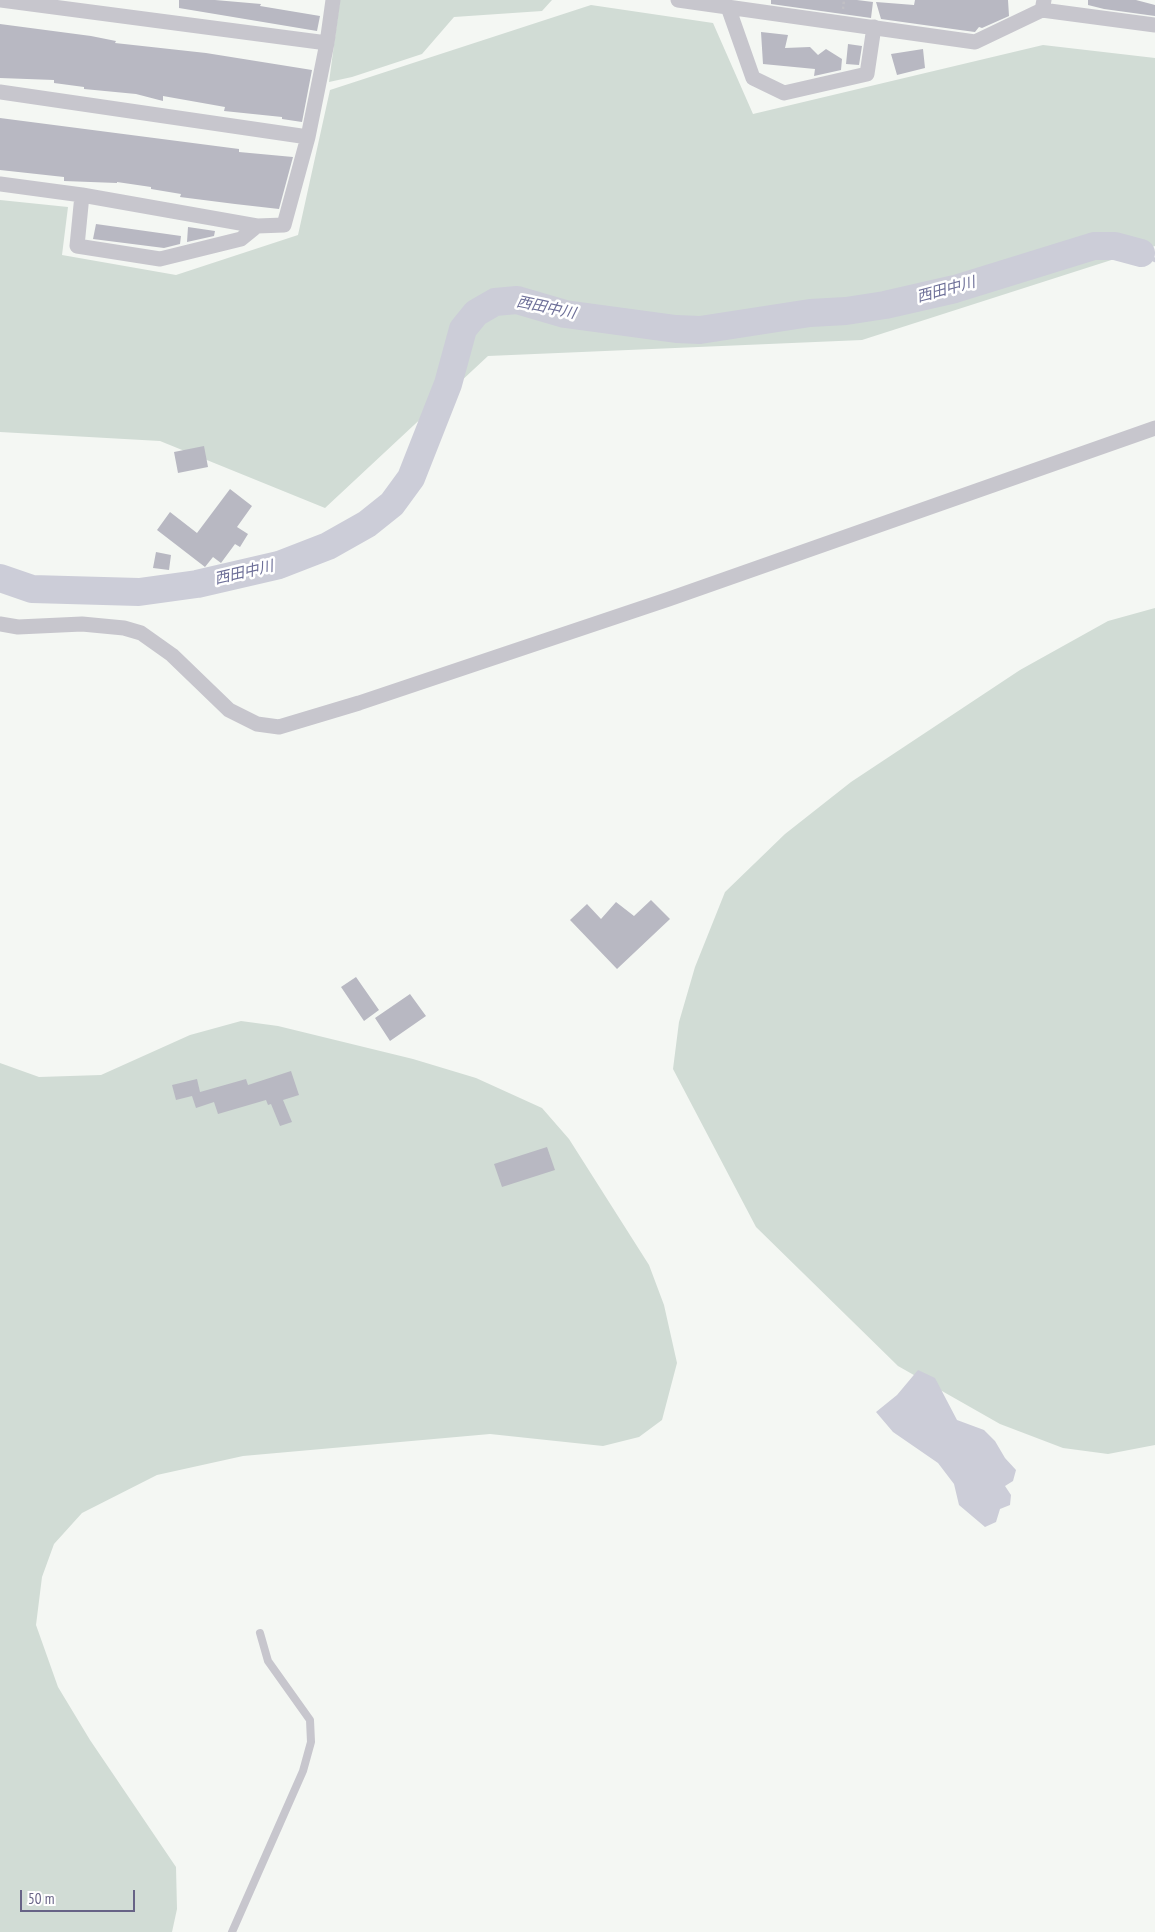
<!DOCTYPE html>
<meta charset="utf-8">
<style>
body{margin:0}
#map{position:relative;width:1155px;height:1932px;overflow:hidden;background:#f4f7f3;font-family:"PT Sans Narrow",sans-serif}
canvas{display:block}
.scale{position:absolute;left:20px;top:1890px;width:115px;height:22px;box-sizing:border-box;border:2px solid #676386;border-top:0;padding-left:6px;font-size:15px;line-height:18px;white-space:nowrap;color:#676386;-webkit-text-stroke:4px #fff;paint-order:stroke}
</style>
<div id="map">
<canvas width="1155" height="1932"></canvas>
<div class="scale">50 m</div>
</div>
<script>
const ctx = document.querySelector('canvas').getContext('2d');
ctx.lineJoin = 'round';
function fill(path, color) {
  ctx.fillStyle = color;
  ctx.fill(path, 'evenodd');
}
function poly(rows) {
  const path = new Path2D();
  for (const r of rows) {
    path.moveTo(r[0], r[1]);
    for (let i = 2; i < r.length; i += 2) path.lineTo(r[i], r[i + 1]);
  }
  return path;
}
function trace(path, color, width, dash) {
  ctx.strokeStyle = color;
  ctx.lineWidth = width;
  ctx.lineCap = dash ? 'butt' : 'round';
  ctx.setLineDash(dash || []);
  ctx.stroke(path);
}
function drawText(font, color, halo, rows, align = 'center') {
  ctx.font = font + ' "PT Sans Narrow","Noto Sans JP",sans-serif';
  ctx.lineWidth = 5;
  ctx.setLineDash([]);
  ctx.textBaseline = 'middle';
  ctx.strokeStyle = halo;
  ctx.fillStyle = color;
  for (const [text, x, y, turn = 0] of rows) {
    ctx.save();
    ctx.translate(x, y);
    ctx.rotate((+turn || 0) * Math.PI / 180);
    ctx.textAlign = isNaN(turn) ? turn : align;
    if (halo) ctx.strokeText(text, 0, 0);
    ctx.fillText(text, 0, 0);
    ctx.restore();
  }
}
fill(poly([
 [340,0,552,0,542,11,454,17,422,54,352,77,329,82],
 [591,5,713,23,753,114,1043,45,1155,58,1155,246,862,340,488,356,325,508,160,441,0,432,0,200,68,207,62,255,176,275,298,235,330,90],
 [1155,608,1155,1445,1108,1454,1063,1448,1000,1424,898,1366,756,1227,673,1069,679,1022,695,967,725,892,785,834,851,782,1020,670,1108,621],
 [241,1021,278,1026,413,1059,476,1078,542,1108,569,1139,649,1265,664,1305,677,1363,662,1420,639,1437,603,1446,490,1434,243,1456,157,1475,82,1513,54,1544,42,1577,36,1625,58,1687,90,1740,176,1867,177,1909,172,1932,0,1932,0,1063,39,1077,101,1075,190,1035]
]), '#d1dcd5');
fill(poly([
 [918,1370,935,1378,957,1420,984,1430,995,1441,1005,1458,1016,1470,1013,1481,1005,1486,1011,1495,1010,1505,1000,1509,996,1522,985,1527,959,1505,954,1484,938,1463,893,1432,876,1412,897,1395]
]), '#cccdd8');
trace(poly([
 [1141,253,1155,260]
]), '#cccdd8', 4.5);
trace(poly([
 [0,578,32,589,139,592,197,584,279,565,328,546,367,524,392,504,411,478,448,384,463,329,476,313,495,302,517,300,565,314,676,329,700,330,810,313,846,311,885,305,955,289,1094,246,1115,246,1141,253]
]), '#cccdd8', 28);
fill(poly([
 [179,0,215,0,261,4,260,6,320,16,317,31,179,8],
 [771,0,857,0,873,2,871,18,771,4],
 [915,0,1008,0,1009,16,982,28,979,27,975,32,960,30,881,19,876,2,914,5],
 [1088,0,1136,0,1155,5,1155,16,1104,9,1088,5],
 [0,24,91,36,116,41,115,43,206,53,312,70,302,122,282,119,282,117,224,111,225,107,163,96,163,101,136,94,84,89,84,87,54,83,54,80,0,78],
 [761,32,788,35,785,48,810,47,818,55,826,49,842,59,841,70,814,76,815,69,763,64],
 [848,44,862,46,859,65,846,64],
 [923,49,925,68,897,75,891,54],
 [0,118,239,149,239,152,293,157,279,209,235,204,180,197,181,194,151,189,151,187,117,182,117,183,64,181,64,177,0,170],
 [96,224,181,236,180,244,164,248,93,239],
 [188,227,215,231,214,236,187,242],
 [204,446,208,467,178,473,174,452],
 [230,489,252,506,237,527,248,534,240,547,235,544,221,563,213,557,205,567,157,530,170,512,197,533],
 [156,552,171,555,169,570,153,568],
 [651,900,670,919,617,969,570,920,587,904,601,919,616,902,634,916],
 [356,977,379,1010,364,1021,341,987],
 [410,994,426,1016,390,1041,375,1018],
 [291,1071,299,1095,283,1100,292,1122,280,1126,271,1104,268,1105,266,1100,218,1114,214,1102,196,1108,192,1096,176,1100,172,1085,197,1079,200,1092,246,1079,248,1085],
 [547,1147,555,1170,502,1187,494,1164]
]), '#b8b8c2');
trace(poly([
 [843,9,844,0]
]), '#c0bfc4', 2.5, [2.5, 2.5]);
trace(poly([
 [232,1932,303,1771,311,1742,310,1720,268,1661,260,1633]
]), '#c7c6cd', 8);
trace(poly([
 [0,0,327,43],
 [678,0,975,42,1042,10,1044,0],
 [728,7,753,78,784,93,867,74,874,27],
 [1042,10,1155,25],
 [0,92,308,137],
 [0,184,82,195,257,226,284,225,308,137,327,43,333,0],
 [82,195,77,246,160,259,241,239,257,226],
 [0,624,18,627,82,624,124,628,141,633,172,655,229,710,257,724,279,727,359,703,669,599,1155,428]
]), '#c7c6cd', 15);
drawText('italic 15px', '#6d6f98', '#fff', [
 ["西田中川",946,290,-15],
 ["西田中川",546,308,12],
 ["西田中川",244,573,-13]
]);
</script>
